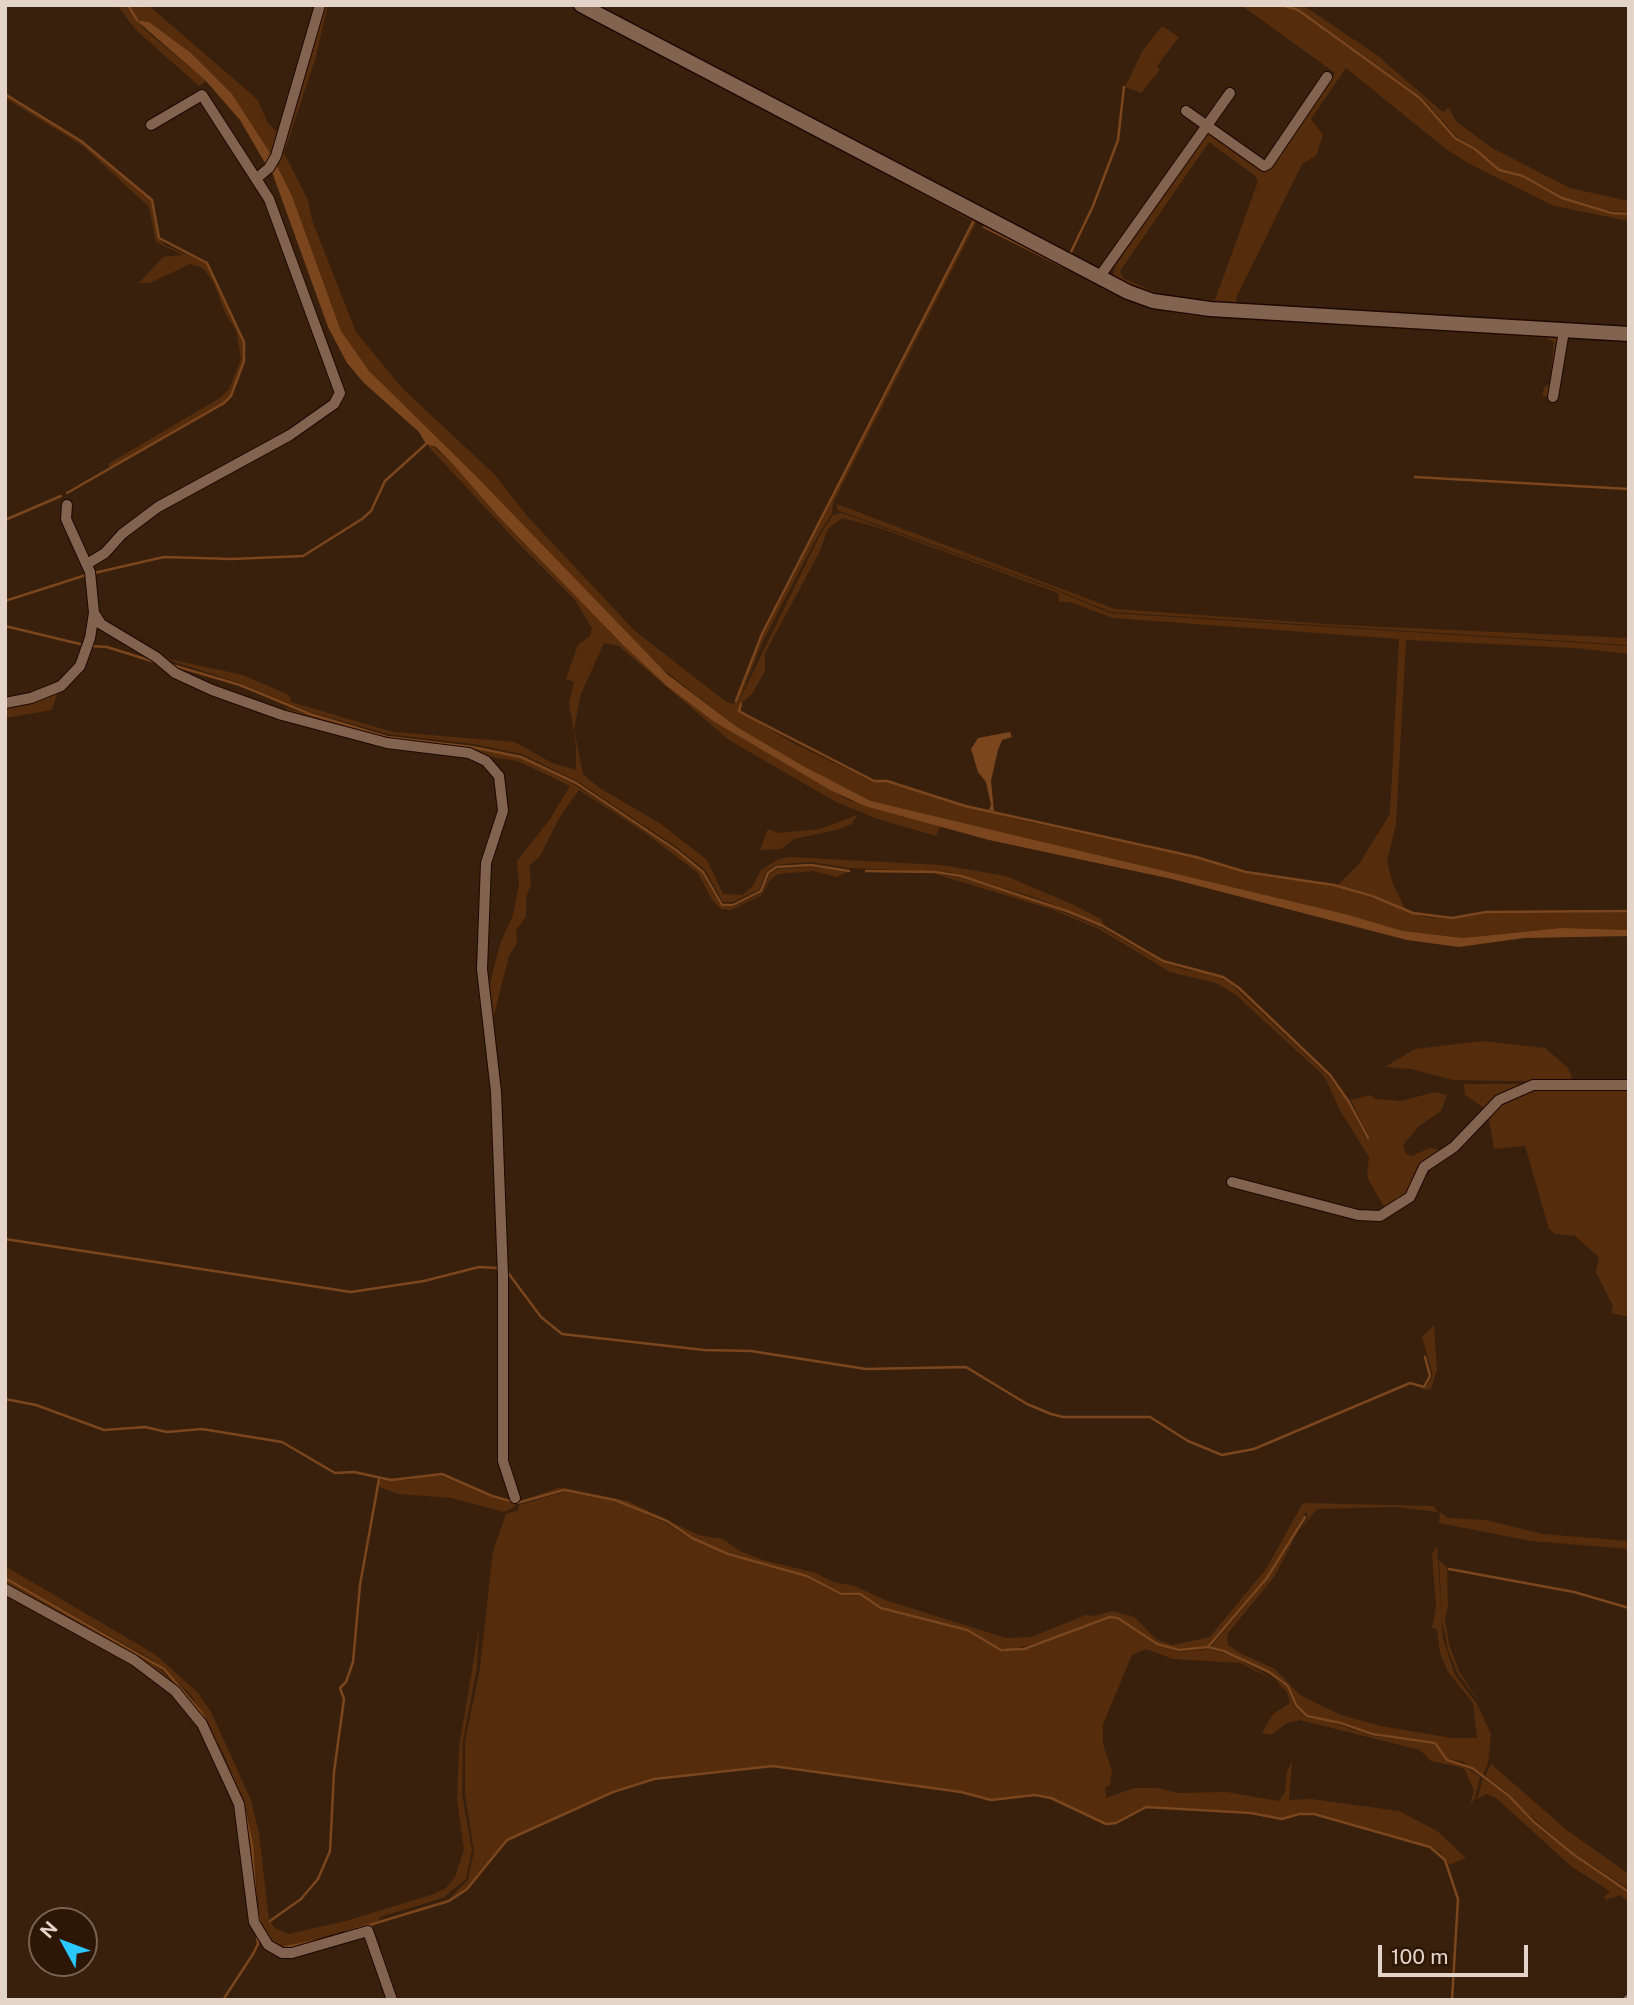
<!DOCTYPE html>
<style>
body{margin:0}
#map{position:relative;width:1634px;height:2005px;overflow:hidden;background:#38200d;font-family:"Public Sans",sans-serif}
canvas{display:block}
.frame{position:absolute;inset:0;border:7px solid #e4d3c8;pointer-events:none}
.north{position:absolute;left:28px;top:1907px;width:70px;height:70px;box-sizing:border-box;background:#2e1604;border:2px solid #776252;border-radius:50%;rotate:311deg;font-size:19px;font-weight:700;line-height:28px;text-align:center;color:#e4d3c8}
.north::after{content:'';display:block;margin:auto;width:24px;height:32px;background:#29c8ff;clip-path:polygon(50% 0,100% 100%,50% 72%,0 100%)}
.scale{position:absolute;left:1378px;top:1945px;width:150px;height:32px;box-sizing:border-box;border:4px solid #e4d3c8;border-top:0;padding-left:9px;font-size:21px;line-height:24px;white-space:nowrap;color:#e4d3c8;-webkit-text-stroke:5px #2e1604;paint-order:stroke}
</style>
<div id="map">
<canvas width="1634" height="2005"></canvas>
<div class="frame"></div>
<div class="north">N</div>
<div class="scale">100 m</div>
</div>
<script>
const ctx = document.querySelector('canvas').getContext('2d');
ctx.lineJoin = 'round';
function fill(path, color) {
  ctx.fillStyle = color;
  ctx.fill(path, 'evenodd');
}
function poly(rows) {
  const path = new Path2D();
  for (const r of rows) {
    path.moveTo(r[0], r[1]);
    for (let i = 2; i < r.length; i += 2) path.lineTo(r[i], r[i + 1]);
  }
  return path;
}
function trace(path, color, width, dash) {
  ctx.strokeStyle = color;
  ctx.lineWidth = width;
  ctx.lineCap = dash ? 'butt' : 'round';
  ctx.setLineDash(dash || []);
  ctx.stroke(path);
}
fill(poly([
 [117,5,127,5,143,28,206,81,199,86,136,30],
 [129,5,148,5,257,99,268,123,278,133,272,156,232,94,191,53,149,22,138,20],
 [323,5,328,5,315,60,284,153,308,200,312,220,356,332,402,388,495,475,527,516,635,631,725,701,732,704,737,702,763,635,974,222,571,5,978,219,833,503,832,514,817,537,762,643,738,703,820,535,833,515,842,513,1050,588,1110,613,1629,646,1629,654,1575,648,1406,640,1396,824,1387,861,1393,884,1405,909,1372,895,1338,885,1359,864,1390,814,1399,639,1113,618,1070,602,1059,602,1058,593,877,527,842,518,828,529,818,555,765,653,765,671,752,694,740,704,739,711,795,744,874,782,887,782,1019,820,1195,857,1263,876,1334,885,1426,917,1452,919,1486,913,1629,912,1629,930,1561,928,1463,938,1403,931,1345,914,871,801,805,767,737,727,650,659,477,477,384,387,360,361,341,331,292,196,277,166,302,87],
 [1241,5,1281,5,1297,11,1420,99,1454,138,1475,150,1498,171,1523,177,1562,199,1611,213,1629,215,1629,221,1554,206,1468,163,1446,149,1346,68,1311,119,1323,135,1316,156,1302,164,1236,298,1237,307,1182,304,1116,281,1113,274,1116,265,1203,138,1209,133,1266,171,1335,73],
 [1209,142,1254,175,1258,181,1215,300,1166,297,1123,278,1120,271],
 [1288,5,1304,6,1377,55,1439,109,1444,112,1448,107,1457,122,1492,148,1570,188,1629,201,1629,212,1612,211,1563,197,1524,175,1499,169,1476,148,1456,136,1422,97,1314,20],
 [1162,26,1179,37,1157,66,1160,70,1141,93,1125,87,1143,50],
 [5,95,80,141,151,200,158,238,165,245,206,263,243,342,244,361,230,396,224,402,110,468,108,464,220,398,229,389,241,359,236,330,226,315,214,283,203,268,190,264,150,283,139,283,163,257,183,255,156,242,149,207,83,146,5,98],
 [1066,265,1131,296,1559,337,1550,397,1542,396,1544,388,1550,383,1554,342,1546,338,1192,316,1151,309,1065,269],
 [430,444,452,462,498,516,622,644,667,685,713,721,848,800,941,825,936,836,878,819,836,802,729,740,619,646,604,643,581,694,574,729,583,774,598,787,661,824,707,860,723,894,742,895,752,887,761,870,779,859,789,857,941,865,1006,876,1074,905,1101,919,1104,925,1034,897,949,872,849,868,811,862,775,865,766,872,759,890,732,902,723,902,705,870,678,848,577,781,522,754,473,744,388,734,310,712,240,683,159,657,243,675,289,695,291,702,393,732,515,742,552,763,576,770,576,745,569,703,574,682,566,679,578,645,590,636,592,628,575,600,518,543,428,446],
 [837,504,1115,609,1341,625,1629,638,1629,645,1111,612,1050,587,837,510],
 [58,690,52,710,5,718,5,705],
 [287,708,387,738,472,748,521,758,575,785,675,851,702,873,721,906,733,907,762,893,770,874,776,869,811,867,848,872,837,877,813,871,778,874,769,881,762,895,731,910,721,909,712,900,698,873,644,832,579,790,559,818,540,856,529,866,531,884,526,897,526,917,516,930,517,943,509,956,491,1027,487,996,500,944,513,915,519,884,517,861,550,819,570,786,518,761,397,743,286,714],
 [857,815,852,824,836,830,794,839,781,849,760,850,768,829,779,833,820,829],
 [935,874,961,878,1033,900,1102,928,1162,962,1186,970,1213,974,1231,984,1328,1076,1348,1102,1366,1139,1369,1137,1351,1100,1370,1095,1376,1099,1401,1101,1435,1092,1447,1095,1441,1111,1419,1126,1403,1145,1406,1154,1411,1156,1430,1148,1441,1150,1418,1166,1409,1194,1386,1210,1367,1177,1369,1157,1341,1112,1324,1076,1236,995,1216,983,1170,972,1099,929,1051,909],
 [1482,1041,1545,1048,1567,1067,1572,1076,1571,1082,1453,1080,1411,1069,1385,1067,1415,1049],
 [1464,1084,1519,1084,1525,1086,1486,1109,1465,1095],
 [1629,1086,1629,1317,1611,1313,1613,1306,1596,1272,1599,1257,1575,1236,1555,1234,1549,1229,1525,1146,1494,1149,1488,1113,1494,1106,1528,1089],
 [1434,1325,1437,1370,1431,1389,1424,1390,1433,1376,1422,1337],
 [421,1476,442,1476,491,1497,515,1504,515,1507,504,1512,451,1498,398,1494,377,1486,379,1480,408,1480],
 [558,1488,565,1488,628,1501,698,1535,723,1539,740,1551,763,1560,816,1573,833,1582,855,1586,885,1600,1006,1638,1031,1637,1086,1615,1095,1616,1112,1611,1134,1617,1157,1640,1172,1645,1210,1637,1266,1569,1303,1503,1433,1506,1438,1512,1396,1507,1317,1509,1298,1532,1274,1577,1228,1633,1227,1640,1228,1645,1240,1653,1275,1669,1300,1695,1341,1715,1381,1726,1452,1738,1477,1738,1473,1703,1448,1672,1440,1653,1437,1629,1432,1628,1436,1606,1432,1554,1437,1546,1443,1639,1455,1675,1477,1704,1491,1734,1488,1763,1483,1775,1462,1761,1447,1759,1435,1742,1372,1733,1342,1722,1307,1715,1297,1704,1289,1685,1270,1672,1232,1653,1211,1647,1268,1579,1308,1517,1306,1512,1266,1578,1208,1646,1179,1649,1157,1643,1119,1617,1110,1616,1065,1635,1011,1650,992,1645,967,1629,882,1607,860,1593,841,1593,808,1575,728,1553,692,1537,667,1520,615,1499,564,1489,518,1502],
 [564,1492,615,1501,666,1523,691,1539,727,1555,807,1577,841,1596,860,1596,881,1609,966,1631,1001,1651,1024,1650,1110,1619,1118,1619,1156,1645,1179,1652,1208,1649,1231,1655,1287,1687,1294,1706,1306,1718,1328,1721,1372,1736,1434,1744,1446,1761,1461,1764,1480,1777,1475,1798,1470,1806,1474,1790,1464,1768,1431,1761,1420,1750,1300,1720,1287,1723,1271,1735,1262,1733,1273,1714,1290,1703,1287,1692,1276,1681,1240,1663,1173,1659,1146,1649,1132,1655,1103,1724,1103,1744,1112,1771,1110,1785,1105,1787,1106,1798,1134,1788,1157,1788,1178,1793,1227,1792,1279,1801,1285,1792,1287,1771,1292,1761,1289,1800,1311,1799,1399,1811,1437,1831,1466,1858,1449,1865,1440,1852,1430,1846,1315,1813,1299,1813,1282,1818,1251,1812,1146,1806,1116,1822,1106,1823,1051,1798,1035,1794,991,1799,961,1791,773,1765,654,1778,612,1791,507,1840,466,1888,449,1900,388,1918,449,1899,468,1880,474,1851,465,1794,465,1741,480,1668,493,1551,506,1514,518,1510,519,1505],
 [1440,1512,1448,1518,1486,1520,1543,1534,1629,1541,1629,1549,1531,1541,1439,1523],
 [1439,1560,1447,1567,1448,1607,1445,1618,1449,1644,1459,1671,1479,1702,1457,1673,1448,1650,1442,1621],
 [5,1566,156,1655,198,1693,211,1712,251,1800,259,1834,269,1920,275,1928,288,1934,346,1921,431,1895,446,1888,455,1877,464,1850,457,1799,459,1747,479,1628,477,1668,463,1741,462,1794,472,1850,466,1879,443,1898,380,1917,378,1921,289,1947,275,1945,260,1922,253,1845,247,1810,223,1753,191,1695,153,1660,5,1577],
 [5,1579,152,1662,189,1696,221,1754,245,1811,252,1845,259,1922,268,1939,279,1949,289,1949,377,1923,368,1930,292,1952,275,1950,255,1922,247,1850,225,1770,176,1690,5,1588],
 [1491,1764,1568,1831,1629,1874,1629,1889,1574,1853,1513,1801,1509,1793,1485,1776],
 [1483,1779,1507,1795,1543,1832,1629,1893,1629,1902,1620,1895,1606,1900,1604,1897,1610,1891,1572,1867,1496,1798,1486,1794,1477,1799]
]), '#552d0d');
fill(poly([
 [136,20,149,22,191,53,232,94,272,156,269,162,265,163,240,120,206,81],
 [277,166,292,196,341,331,369,371,477,477,667,674,737,727,805,767,871,801,1345,914,1403,931,1463,938,1561,928,1629,930,1629,936,1524,938,1459,947,1407,940,1172,879,989,840,865,806,832,791,713,721,667,686,622,644,498,516,451,462,436,447,426,444,419,432,364,383,347,363,328,327,272,172],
 [1010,732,1012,737,1002,740,998,750,991,781,994,811,989,810,991,805,986,782,978,772,971,749,978,738]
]), '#7b461d');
trace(poly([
 [128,5,137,20],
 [1282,5,1298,10,1420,98,1455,138,1475,149,1499,170,1523,176,1562,198,1612,213,1629,214],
 [5,94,81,141,152,200,159,238,207,263,244,342,244,361,231,396,224,403,67,493],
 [984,227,1062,266],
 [1071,252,1093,206,1118,140,1124,87],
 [1415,477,1629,489],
 [5,520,61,496],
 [94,573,164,557,232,559,303,556,362,519,371,511,385,481,426,444],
 [5,601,86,575],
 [5,626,80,644],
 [91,646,107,647,158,663],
 [172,665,240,685,310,714,387,737,472,747,521,757,576,783,676,850,703,872,722,905,733,905,761,891,768,873,776,867,811,865,849,871],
 [736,701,762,634,973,222],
 [741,704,739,711,746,715,874,781,887,781,965,806,1196,857,1246,872,1334,885,1372,896,1413,913,1452,918,1486,912,1629,911],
 [866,871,935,872,961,876,1067,911,1103,926,1163,961,1223,977,1239,988,1330,1075,1349,1102,1368,1138],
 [5,1239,351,1292,424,1281,479,1267,497,1268],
 [506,1270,541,1317,562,1334,704,1350,751,1351,866,1369,966,1367,1027,1404,1051,1414,1063,1417,1150,1417,1188,1441,1222,1455,1254,1449,1403,1386,1410,1383,1424,1387,1430,1376,1425,1357],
 [5,1399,36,1405,104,1430,145,1427,167,1432,202,1429,282,1442,335,1473,354,1472,391,1480,442,1474,492,1496,517,1503,564,1490,615,1500,667,1521,692,1538,728,1554,807,1576,841,1594,860,1594,881,1608,967,1630,1001,1650,1024,1649,1110,1617,1118,1618,1157,1644,1179,1650,1208,1647,1224,1651,1269,1672,1288,1686,1296,1705,1307,1716,1341,1723,1372,1734,1435,1743,1447,1760,1472,1768,1508,1795,1534,1822,1573,1854,1629,1892],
 [1449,1569,1574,1592,1629,1608],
 [5,1578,164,1669,201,1712,236,1786],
 [1208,1647,1267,1578,1305,1517],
 [244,1806,252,1845,256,1903],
 [257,1909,260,1923],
 [270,1921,301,1899,318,1879,330,1851,334,1772,344,1699,340,1688,346,1682,353,1662,360,1585,379,1479],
 [346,1932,449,1901,467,1889,507,1840,613,1792,654,1779,773,1766,961,1792,991,1800,1035,1795,1051,1798,1106,1824,1116,1823,1146,1807,1251,1813,1282,1819,1299,1814,1314,1814,1430,1847,1445,1860,1458,1899,1452,2000],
 [282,1948,320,1940],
 [223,2000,253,1954,258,1944,257,1936]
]), '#7b461d', 2.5);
const street = poly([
 [1186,111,1264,166,1268,164,1327,77],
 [257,178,269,168,276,156,320,5],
 [1100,276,1230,93],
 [1553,397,1564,331],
 [87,564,105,553,122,534,158,507,290,435,334,404,340,393,269,199,202,95,151,125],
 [94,613,101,624,156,657,175,673,212,690,282,715,387,743,469,753,486,761,499,776,503,811,486,863,482,969,496,1092,503,1276,503,1461,515,1498],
 [5,703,31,698,61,686,80,666,90,638,94,613,90,572,66,519,67,505],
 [1232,1182,1358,1215,1380,1216,1410,1197,1424,1167,1454,1147,1499,1100,1533,1085,1629,1085],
 [5,1589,134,1660,175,1691,202,1724,239,1804,254,1922,268,1945,282,1953,292,1953,368,1931,392,2000],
 [1628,2000,1629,1999]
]);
const secondary = poly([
 [581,5,1128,292,1153,301,1210,309,1629,334]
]);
trace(street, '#1f0800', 12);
trace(secondary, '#1f0800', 17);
trace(street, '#81634f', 10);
trace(secondary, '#81634f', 14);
</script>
